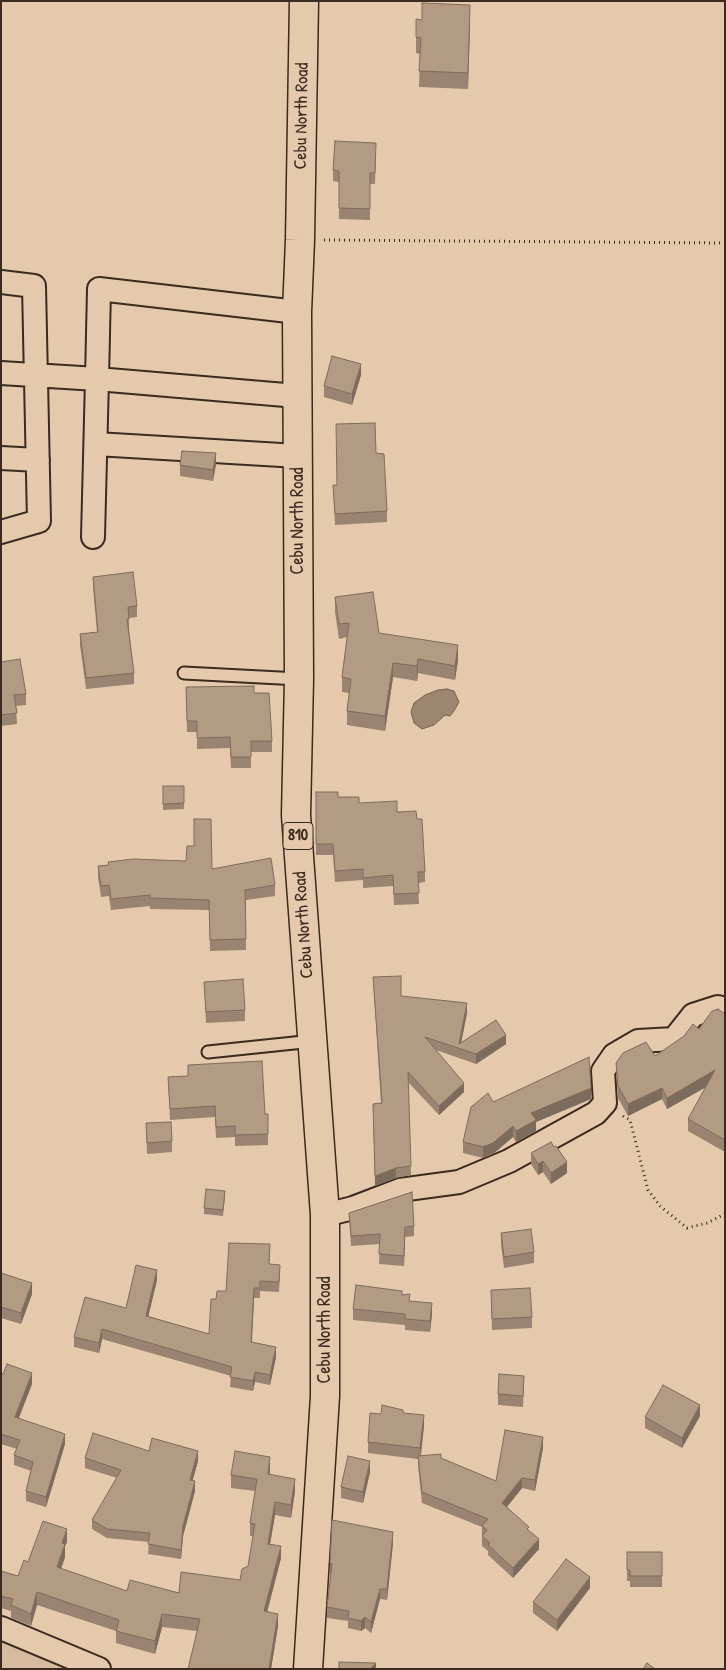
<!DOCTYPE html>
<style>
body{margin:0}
#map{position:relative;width:726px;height:1670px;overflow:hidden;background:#e5c9ac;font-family:"Patrick Hand",sans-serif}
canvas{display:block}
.frame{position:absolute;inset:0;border:2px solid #3b2a1e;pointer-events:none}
</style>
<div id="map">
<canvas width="726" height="1670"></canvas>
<div class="frame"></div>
</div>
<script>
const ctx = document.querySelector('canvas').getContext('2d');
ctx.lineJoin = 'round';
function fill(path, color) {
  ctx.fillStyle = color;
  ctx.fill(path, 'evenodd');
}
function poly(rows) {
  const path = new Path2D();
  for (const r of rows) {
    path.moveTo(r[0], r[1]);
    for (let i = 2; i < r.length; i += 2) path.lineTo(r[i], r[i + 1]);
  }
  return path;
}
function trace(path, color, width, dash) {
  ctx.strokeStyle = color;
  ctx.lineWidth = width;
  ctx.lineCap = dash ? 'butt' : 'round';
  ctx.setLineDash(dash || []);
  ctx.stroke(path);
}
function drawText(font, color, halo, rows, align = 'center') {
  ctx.font = font + ' "Patrick Hand",sans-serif';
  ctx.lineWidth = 4;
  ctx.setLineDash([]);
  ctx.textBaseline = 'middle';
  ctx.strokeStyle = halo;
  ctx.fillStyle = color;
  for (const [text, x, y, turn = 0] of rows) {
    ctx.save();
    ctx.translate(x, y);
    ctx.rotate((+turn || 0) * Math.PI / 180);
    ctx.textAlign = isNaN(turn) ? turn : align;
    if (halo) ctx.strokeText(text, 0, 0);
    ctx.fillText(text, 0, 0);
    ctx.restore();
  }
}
fill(poly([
 [1,1640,67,1669,1,1669]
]), '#d6bba0');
const water = poly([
 [447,689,454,691,459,702,454,711,450,716,445,715,434,725,422,729,414,723,411,712,414,703,425,695,438,690,447,689]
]);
fill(water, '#9d8670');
trace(water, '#76614f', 1);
const lane = poly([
 [184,673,299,679],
 [208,1052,313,1041]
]);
const street = poly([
 [1,282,34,286,39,521,1,532],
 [297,312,99,289,97,379,297,396],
 [1,373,97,379,93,537],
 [96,444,298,456],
 [1,458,38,460],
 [325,1215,353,1208,400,1190,459,1182,509,1161,596,1113,605,1103,603,1071,614,1055,638,1041,674,1039,693,1015,718,1007,725,1009],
 [1,1628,99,1669]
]);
const highway = poly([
 [304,1,300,240,297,312,299,679,296,815,325,1215,325,1396,308,1669]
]);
trace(lane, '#3b2a1e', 15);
trace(street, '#3b2a1e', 26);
trace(highway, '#3b2a1e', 31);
trace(poly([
 [324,240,725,243],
 [623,1116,630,1120,648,1190,660,1206,687,1228,707,1223,725,1214]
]), '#3b2a1e', 3, [1, 4]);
trace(lane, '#e5c9ac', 11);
trace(street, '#e5c9ac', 22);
trace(highway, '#e5c9ac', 28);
fill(poly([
 [422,20,470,21,468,89,419,87,420,54,416,53,416,37],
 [376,154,375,184,370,184,370,220,339,219,339,182,333,181,333,170],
 [361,375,352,405,324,397,324,386],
 [376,453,387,511,387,522,335,525,333,485,336,485],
 [216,464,213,481,180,476,180,465],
 [93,577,137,606,137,617,129,618,129,630,134,673,134,684,86,689,80,645,80,634,97,632,93,588],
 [335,597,379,633,458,660,455,680,418,673,417,681,393,677,385,731,347,725,347,711,349,693,342,692,342,677,347,637,339,639,335,612],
 [1,662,26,694,26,705,16,706,17,724,1,726],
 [186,687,254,693,272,741,272,752,251,752,251,768,231,768,230,748,197,749,197,732,187,732],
 [163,786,184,786,184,809,163,810],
 [316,792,338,797,359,803,397,812,417,819,425,872,425,882,418,883,419,904,394,905,393,886,363,888,363,880,335,882,333,855,316,855],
 [98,866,212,869,275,885,275,896,246,900,246,950,210,951,209,910,150,909,150,906,111,910,109,896,101,897,98,877],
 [373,977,401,996,467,1013,461,1043,506,1044,476,1064,436,1050,464,1092,439,1115,408,1082,411,1175,396,1178,375,1186,373,1104,381,1103],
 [204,982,245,1010,245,1021,206,1023],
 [725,1014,725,1152,688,1131,688,1119,706,1087,667,1109,662,1099,628,1116,618,1098,616,1063,655,1056],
 [188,1065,265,1114,268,1134,268,1145,235,1146,235,1137,216,1138,215,1117,170,1120,168,1077,188,1076],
 [591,1099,536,1122,536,1131,516,1142,513,1137,493,1154,483,1158,463,1153,463,1142,493,1102],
 [146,1123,172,1141,172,1152,147,1154],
 [531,1153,567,1173,551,1184,543,1172,538,1175,531,1164],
 [225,1197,223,1216,204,1214,204,1208],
 [349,1213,414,1226,414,1236,405,1237,404,1266,379,1264,380,1244,351,1246],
 [501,1233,534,1252,534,1263,504,1268,501,1244],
 [270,1254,269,1264,280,1275,279,1292,260,1291,260,1298,254,1298,252,1343,276,1357,270,1385,255,1382,253,1391,230,1387,231,1376,102,1339,99,1353,74,1347,74,1337,126,1308,157,1280,148,1316,209,1334,216,1299],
 [1,1273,32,1294,21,1324,1,1318],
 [491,1290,532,1317,532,1328,492,1330],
 [402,1295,410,1301,432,1314,430,1332,405,1330,405,1325,353,1320,353,1309],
 [1,1373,32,1384,19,1418,65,1444,46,1507,26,1501,26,1491,31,1471,14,1465,14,1455,17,1449,1,1444],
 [524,1387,523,1407,498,1405,498,1394],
 [403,1413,424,1426,421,1456,441,1458,496,1481,543,1448,535,1491,522,1488,507,1507,529,1531,539,1549,513,1578,488,1555,488,1551,482,1546,482,1527,422,1503,418,1466,418,1459,368,1453,368,1442,381,1414],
 [700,1416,682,1448,645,1428,645,1417],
 [149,1451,198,1461,192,1481,195,1491,183,1536,181,1559,148,1554,149,1542,107,1538,92,1529,92,1520,117,1478,85,1468,85,1458],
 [270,1469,270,1474,295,1491,291,1518,275,1515,270,1544,281,1558,267,1612,278,1626,271,1669,188,1669,197,1631,162,1627,155,1654,116,1643,116,1631,37,1605,31,1626,11,1618,11,1611,1,1608,1,1571,18,1576,28,1562,67,1542,65,1546,65,1557,61,1569,127,1591,179,1593,240,1580,248,1566,253,1536,250,1536,250,1523,255,1491,231,1488,231,1475],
 [370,1472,363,1503,341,1498,341,1487],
 [393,1543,387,1600,380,1599,371,1633,365,1628,361,1631,348,1628,348,1621,327,1618,327,1607,331,1574,330,1574,330,1563],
 [627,1552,662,1552,662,1587,630,1587,630,1581,627,1581],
 [590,1588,557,1631,533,1613,533,1602]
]), '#9a8471');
fill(poly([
 [470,5,470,21,468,89,468,73],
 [361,364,361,375,352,405,352,394],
 [216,453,216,464,213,481,213,470],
 [458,645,458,660,455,680,455,666],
 [418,659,418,673,417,681,417,666],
 [393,663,393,677,385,731,385,716],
 [467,1003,467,1013,460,1049,459,1044],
 [506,1035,506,1044,476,1064,476,1054],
 [715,1070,715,1082,667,1109,667,1098],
 [464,1083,464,1092,439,1115,439,1106],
 [591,1088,591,1099,536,1122,536,1131,516,1142,516,1131,531,1113],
 [662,1088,662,1099,628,1116,628,1104],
 [513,1126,513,1137,493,1154,483,1158,483,1147],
 [543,1161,543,1172,538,1175,538,1164],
 [567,1162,567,1173,551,1184,551,1173],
 [396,1168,396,1178,375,1186,375,1176],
 [405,1227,405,1237,404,1266,404,1256],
 [157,1270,157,1280,146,1326,146,1316],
 [32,1283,32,1294,21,1324,21,1313],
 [254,1288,254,1298,251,1352,251,1342],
 [432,1303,432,1314,430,1332,430,1321],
 [102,1329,102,1339,99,1353,99,1343],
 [276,1347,276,1357,270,1385,270,1375],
 [255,1372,255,1382,253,1391,253,1381],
 [32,1373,32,1384,15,1427,15,1417],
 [700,1405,700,1416,682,1448,682,1438],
 [424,1415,424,1426,420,1459,420,1448],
 [65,1434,65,1444,46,1507,46,1497],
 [543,1437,543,1448,535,1491,535,1480],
 [198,1451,198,1461,190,1490,190,1480],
 [270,1457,270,1469,268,1486,268,1474],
 [370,1461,370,1472,363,1503,363,1492],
 [522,1478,522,1488,502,1513,502,1503],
 [295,1479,295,1491,291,1518,291,1505],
 [195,1481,195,1491,183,1536,181,1559,181,1550,183,1526],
 [275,1502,275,1515,268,1556,268,1544],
 [67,1529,67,1542,65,1546,65,1557,57,1580,57,1567,62,1543],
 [393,1532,393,1543,387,1600,387,1589],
 [539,1539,539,1549,513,1578,513,1568],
 [281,1546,281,1558,264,1624,264,1611],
 [590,1577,590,1588,557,1631,557,1620],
 [380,1589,380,1599,371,1633,371,1622],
 [37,1592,37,1605,31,1626,31,1614],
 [162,1614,162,1627,155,1654,155,1641],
 [278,1614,278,1626,271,1669,269,1669],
 [365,1617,365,1628,361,1631,361,1621],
 [376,1663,376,1669,370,1669]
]), '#7d6c5c');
const building = poly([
 [422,3,470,5,468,73,419,71,421,38,416,37,416,19,422,20,422,3],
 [335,141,376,143,375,173,370,173,370,209,339,208,339,171,333,170,335,141],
 [332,356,361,364,352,394,324,386,332,356],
 [375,423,376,453,384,454,387,511,335,514,333,485,337,485,336,424,375,423],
 [182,451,216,453,213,470,180,465,182,451],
 [133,572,137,606,128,607,129,619,127,619,134,673,86,678,80,634,98,632,93,577,133,572],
 [373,592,379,633,458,645,455,666,418,659,417,666,393,663,385,716,347,711,351,679,342,677,349,623,339,624,335,597,373,592],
 [20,659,26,694,14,695,17,713,1,715,1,662,20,659],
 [254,686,254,693,269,693,272,741,251,741,251,757,231,757,230,737,197,738,197,721,187,721,186,687,254,686],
 [163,786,184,786,184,803,163,804,163,786],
 [316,792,338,792,338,797,359,797,359,803,397,801,397,812,416,811,417,819,422,819,425,872,418,872,419,893,394,894,393,875,363,878,363,869,335,871,333,844,316,844,316,792],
 [194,819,211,819,212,869,271,858,275,885,245,890,246,939,210,940,209,900,150,898,150,895,111,899,109,885,101,886,98,866,109,865,108,862,133,859,186,861,187,846,194,846,194,819],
 [401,976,401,996,467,1003,459,1044,496,1020,506,1035,476,1054,425,1037,464,1083,439,1106,408,1072,411,1166,396,1168,375,1176,373,1104,382,1103,373,977,401,976],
 [243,979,245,1010,206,1012,204,982,243,979],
 [718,1009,725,1014,725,1140,688,1119,715,1070,667,1098,662,1088,628,1104,618,1086,616,1063,623,1053,646,1042,655,1056,684,1036,693,1024,699,1029,712,1011,718,1009],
 [589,1057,591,1088,531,1113,536,1120,516,1131,513,1126,493,1143,483,1147,463,1142,471,1107,488,1093,493,1102,589,1057],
 [262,1061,265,1114,268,1114,268,1134,235,1135,235,1126,216,1127,215,1106,170,1109,168,1077,188,1076,188,1065,262,1061],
 [171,1122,172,1141,147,1143,146,1123,171,1122],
 [551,1142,554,1147,556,1146,567,1162,551,1173,543,1161,538,1164,531,1153,551,1142],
 [206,1189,225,1191,223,1210,204,1208,206,1189],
 [412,1192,414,1226,405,1227,404,1256,379,1254,380,1234,351,1236,349,1213,412,1192],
 [531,1229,534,1252,504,1257,501,1233,531,1229],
 [229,1243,270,1244,269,1264,280,1265,279,1282,260,1281,260,1288,254,1288,251,1342,276,1347,270,1375,255,1372,253,1381,230,1377,232,1367,102,1329,99,1343,74,1337,85,1297,126,1308,136,1265,157,1270,146,1316,209,1334,211,1299,216,1299,217,1291,226,1291,229,1243],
 [1,1273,32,1283,21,1313,1,1307,1,1273],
 [356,1285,402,1291,402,1295,410,1294,409,1301,432,1303,430,1321,405,1319,405,1314,353,1309,356,1285],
 [530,1288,532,1317,492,1319,491,1290,530,1288],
 [7,1364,32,1373,15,1417,65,1434,46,1497,26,1491,33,1462,14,1455,20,1440,1,1434,1,1373,3,1374,7,1364],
 [499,1374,524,1376,523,1396,498,1394,499,1374],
 [663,1385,700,1405,682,1438,645,1417,663,1385],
 [382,1405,403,1410,403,1413,424,1415,420,1448,368,1442,370,1413,381,1414,382,1405],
 [505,1430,543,1437,535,1480,522,1478,502,1503,529,1527,527,1529,539,1539,513,1568,488,1545,490,1543,482,1536,487,1530,482,1526,488,1519,422,1492,418,1456,441,1454,441,1458,496,1481,505,1430],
 [93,1433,149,1451,152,1438,198,1451,190,1480,195,1481,183,1526,181,1550,148,1544,150,1533,107,1529,92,1520,121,1470,85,1458,93,1433],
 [235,1451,270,1457,268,1474,295,1479,291,1505,275,1502,268,1544,281,1546,264,1611,278,1614,269,1669,188,1669,200,1619,162,1614,155,1641,116,1631,119,1620,37,1592,31,1614,11,1605,13,1599,1,1596,1,1571,18,1576,24,1560,28,1562,43,1521,67,1529,62,1543,65,1544,57,1567,127,1591,130,1580,179,1593,181,1572,240,1580,242,1569,248,1566,255,1524,250,1523,257,1479,231,1475,235,1451],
 [348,1456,370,1461,363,1492,341,1487,348,1456],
 [332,1520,393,1532,387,1589,380,1589,371,1622,365,1617,361,1621,348,1618,349,1611,327,1607,332,1564,330,1563,332,1520],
 [627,1552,662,1552,662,1576,630,1576,630,1570,627,1570,627,1552],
 [566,1559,590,1577,557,1620,533,1602,566,1559],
 [339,1662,376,1663,370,1669,339,1669,339,1662],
 [647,1663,655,1669,643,1669,647,1663]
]);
fill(building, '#b39a83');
trace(building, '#7d6c5c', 1);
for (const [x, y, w] of [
 [298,836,30]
]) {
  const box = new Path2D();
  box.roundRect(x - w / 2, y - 13.5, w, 27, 4);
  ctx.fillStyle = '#e5c9ac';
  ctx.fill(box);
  trace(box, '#3b2a1e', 1);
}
drawText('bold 16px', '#3b2a1e', null, [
 ["810",298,836]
]);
drawText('18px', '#3b2a1e', '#e5c9ac', [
 ["Cebu North Road",302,116,-89],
 ["Cebu North Road",298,521,-90],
 ["Cebu North Road",304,925,-94],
 ["Cebu North Road",325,1330,-90]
]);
</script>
